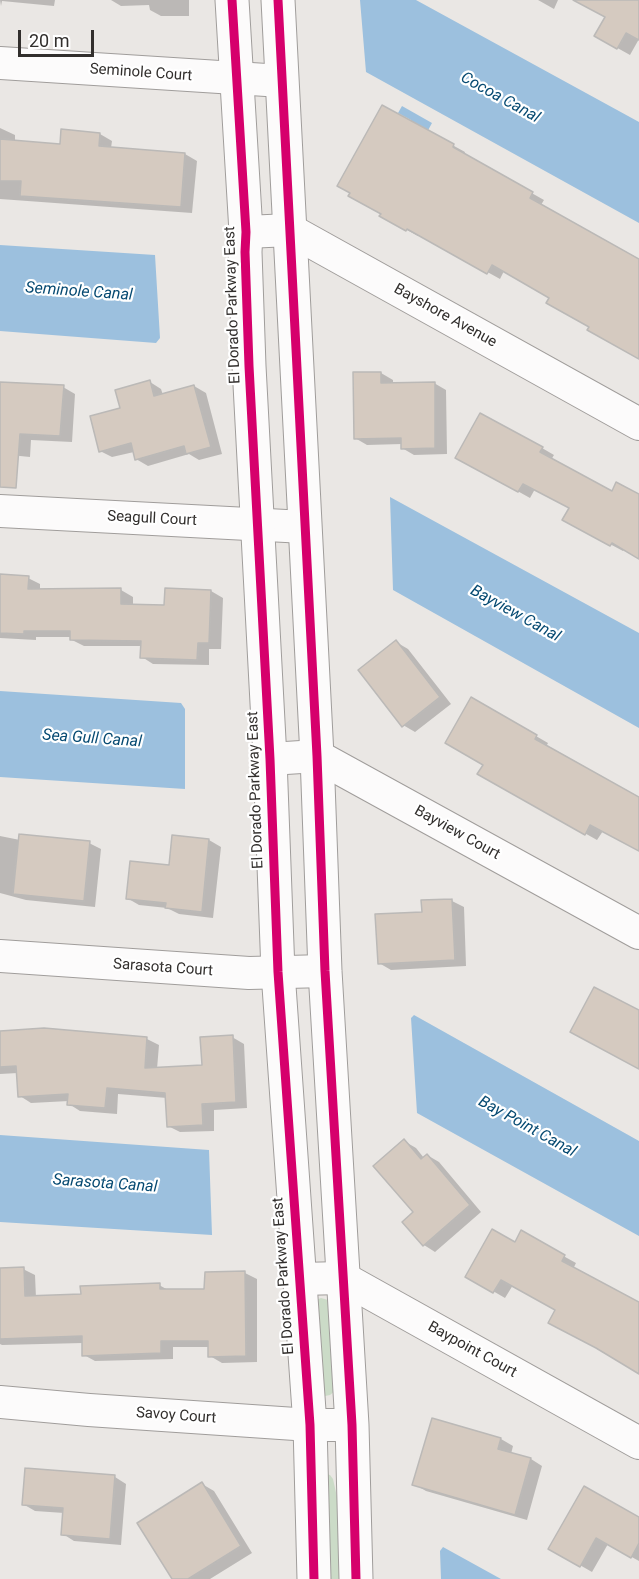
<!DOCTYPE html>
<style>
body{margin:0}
#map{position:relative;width:639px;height:1579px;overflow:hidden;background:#eae7e4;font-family:Roboto,sans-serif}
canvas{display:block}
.scale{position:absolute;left:18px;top:30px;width:76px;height:27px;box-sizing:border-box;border:3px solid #322f2d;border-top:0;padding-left:8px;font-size:18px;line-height:21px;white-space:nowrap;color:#322f2d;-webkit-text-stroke:4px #fff;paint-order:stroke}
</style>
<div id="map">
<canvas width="639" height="1579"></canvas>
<div class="scale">20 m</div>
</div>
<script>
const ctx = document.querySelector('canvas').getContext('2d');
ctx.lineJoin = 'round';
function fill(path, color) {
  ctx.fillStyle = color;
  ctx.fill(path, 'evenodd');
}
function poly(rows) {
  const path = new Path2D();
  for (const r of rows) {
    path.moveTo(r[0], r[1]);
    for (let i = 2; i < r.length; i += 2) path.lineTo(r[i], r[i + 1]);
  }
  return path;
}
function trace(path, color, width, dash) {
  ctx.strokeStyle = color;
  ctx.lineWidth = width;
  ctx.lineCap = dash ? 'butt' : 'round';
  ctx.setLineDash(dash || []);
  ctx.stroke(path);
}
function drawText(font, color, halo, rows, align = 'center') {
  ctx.font = font + ' Roboto,sans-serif';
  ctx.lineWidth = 4.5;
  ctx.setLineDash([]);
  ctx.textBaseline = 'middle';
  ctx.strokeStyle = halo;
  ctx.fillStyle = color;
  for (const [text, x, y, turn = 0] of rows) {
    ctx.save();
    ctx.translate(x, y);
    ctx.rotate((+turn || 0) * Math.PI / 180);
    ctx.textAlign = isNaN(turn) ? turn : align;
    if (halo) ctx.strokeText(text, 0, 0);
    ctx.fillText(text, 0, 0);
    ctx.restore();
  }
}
fill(poly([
 [321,1298,328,1300,335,1391,330,1395,325,1396,320,1394,316,1300],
 [326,1474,330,1475,333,1479,345,1533,346,1579,322,1579]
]), '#cbdbc7');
fill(poly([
 [360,0,416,0,639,122,639,223,366,72],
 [402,106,432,123,420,145,402,136,411,120,398,113],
 [0,245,155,255,160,338,156,343,0,331],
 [390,497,639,633,639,728,393,590],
 [0,691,181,703,185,709,185,789,0,777],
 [414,1015,639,1141,639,1236,417,1113,411,1018],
 [0,1135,209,1150,212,1235,0,1222],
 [443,1547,501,1579,441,1579,440,1551]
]), '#9cc0de');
fill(poly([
 [0,0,55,0,54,6,2,1,1,6],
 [111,0,189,0,189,16,161,16,150,10,149,5,121,6],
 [538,0,558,0,554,9],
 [574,0,639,0,639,39,630,55,596,36,606,17],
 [383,107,465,152,464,155,544,200,541,205,631,256,632,255,639,259,639,359,625,351,551,297,504,271,500,279,419,234,418,236,381,216],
 [0,128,15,135,15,141,61,145,100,134,112,141,111,148,185,154,197,161,192,213,0,199],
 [381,373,393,380,393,384,434,383,446,390,447,454,414,455,402,448,402,444,367,445,355,438],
 [150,382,161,389,163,395,194,386,206,393,222,454,199,460,189,454,148,466,136,459,134,452,112,457,100,451,122,409],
 [0,384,63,387,75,394,72,442,31,440,30,457,0,454],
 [542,448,554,455,551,460,613,493,639,496,639,558,624,549,623,551,576,526,571,508,535,489,530,498,469,464],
 [28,578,40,584,40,590,121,590,133,597,133,606,166,607,211,591,223,598,221,649,209,649,209,665,153,664,142,657,142,646,84,646,72,640,72,637,36,637,36,640,0,638,0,583],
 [396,642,408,649,451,704,415,732,403,725],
 [472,699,548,743,546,747,639,797,639,850,603,831,597,840,479,774,485,764],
 [0,836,20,840,89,843,101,849,95,907,26,900,0,893],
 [173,837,209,840,221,847,213,918,179,914,167,908,139,905,127,898,170,867],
 [452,901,464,907,466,966,391,970,379,963,423,914],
 [44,1030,147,1039,159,1045,157,1069,203,1067,232,1037,244,1044,247,1108,214,1110,214,1131,180,1132,168,1126,167,1098,118,1094,117,1114,80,1111,69,1104,69,1101,31,1103,20,1096,18,1073,0,1074,0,1033],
 [404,1141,416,1148,424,1158,427,1155,439,1162,481,1212,435,1252,424,1245,415,1212],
 [522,1233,576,1263,573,1269,639,1303,639,1372,557,1310,513,1285,505,1298,467,1276,515,1244],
 [0,1269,23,1269,35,1275,36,1298,82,1296,159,1285,170,1291,206,1290,206,1273,245,1273,257,1279,257,1362,222,1363,210,1356,210,1347,173,1347,173,1359,95,1361,84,1355,83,1343,2,1345,0,1344],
 [433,1420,501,1439,513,1446,511,1454,531,1459,542,1466,527,1520,426,1491,414,1484],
 [115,1477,126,1484,121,1545,74,1541,63,1534,64,1513,35,1511,23,1504],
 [202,1484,214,1491,252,1553,210,1579,174,1579],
 [639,1519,639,1561,608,1544,592,1572,550,1548]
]), '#0003');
const building = poly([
 [573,0,639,0,639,40,626,33,617,49,594,36,605,17,573,0],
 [382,105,454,144,453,147,533,192,530,198,639,259,639,359,587,330,589,327,546,303,549,298,492,265,487,274,407,229,406,231,379,216,381,214,348,196,350,193,337,186,382,105],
 [61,129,100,133,99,146,185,153,181,207,20,196,21,181,0,181,0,139,60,144,61,129],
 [353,372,381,372,381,383,435,382,435,448,401,449,401,438,354,439,353,372],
 [150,380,154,396,194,385,211,447,186,454,184,446,135,460,131,443,99,452,90,416,120,408,115,390,150,380],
 [0,382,64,385,60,436,20,434,16,488,0,487,0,382],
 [480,413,543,447,540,452,612,491,616,482,639,494,639,559,612,543,610,546,562,520,569,508,523,484,518,492,455,458,480,413],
 [0,574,29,576,28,589,121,588,121,604,164,605,165,588,211,590,209,643,198,643,197,660,140,658,141,641,70,640,70,631,24,631,24,634,0,633,0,574],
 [396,640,440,697,402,727,358,670,396,640],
 [471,697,537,735,535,739,639,797,639,851,590,825,585,835,477,774,483,765,445,743,471,697],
 [19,834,90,841,84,901,13,894,19,834],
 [172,835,209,839,202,912,165,908,166,903,126,899,130,861,169,865,172,835],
 [452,899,455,960,378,964,375,914,422,912,421,900,452,899],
 [594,987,639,1010,639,1069,570,1032,594,987],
 [44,1028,147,1037,145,1068,202,1065,200,1037,233,1035,236,1102,202,1104,203,1125,167,1127,165,1093,107,1088,105,1108,67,1105,68,1094,18,1097,16,1066,0,1067,0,1031,44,1028],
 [404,1139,421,1159,427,1154,470,1205,423,1246,402,1222,413,1212,373,1166,404,1139],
 [492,1229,515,1242,521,1230,565,1255,562,1261,639,1302,639,1374,596,1348,548,1323,555,1310,501,1280,493,1293,465,1277,492,1229],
 [24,1267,25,1296,81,1294,80,1286,160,1283,160,1289,204,1289,205,1272,245,1271,246,1356,208,1357,208,1341,161,1341,161,1353,82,1356,82,1336,0,1339,0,1268,24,1267],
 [432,1418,501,1438,498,1449,531,1458,515,1515,412,1485,432,1418],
 [25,1468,115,1475,110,1539,61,1535,63,1508,22,1505,25,1468],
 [202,1482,241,1546,188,1579,172,1579,137,1523,202,1482],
 [584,1486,639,1517,639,1543,631,1558,596,1538,580,1567,548,1549,584,1486]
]);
fill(building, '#d5cac0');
trace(building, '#bbb9b7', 1.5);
const street = poly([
 [0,63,282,81],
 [246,232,290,230,639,424],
 [0,511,305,527],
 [270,759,317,756,639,933],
 [0,956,249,973,325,971],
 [299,1279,343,1278,639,1443],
 [0,1402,89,1410,310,1425,352,1425]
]);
const secondary = poly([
 [232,0,246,232,245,252,249,366,270,759,278,972,310,1425,314,1579],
 [278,0,317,756,325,971,352,1425,356,1579]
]);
trace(street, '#a09d9b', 34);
trace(secondary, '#a09d9b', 35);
trace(street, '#fcfbfb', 32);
trace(secondary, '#fcfbfb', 33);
trace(poly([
 [232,0,246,232,245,252,249,366,270,759,278,972,310,1425,314,1579],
 [278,0,317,756,325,971,352,1425,356,1579]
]), '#d6006c', 9);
drawText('15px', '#322f2d', '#fff', [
 ["Seminole Court",141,73,4],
 ["El Dorado Parkway East",233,305,-92],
 ["Bayshore Avenue",445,316,29],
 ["Seagull Court",152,519,3],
 ["El Dorado Parkway East",256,790,-92],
 ["Bayview Court",457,833,29],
 ["Sarasota Court",163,968,4],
 ["El Dorado Parkway East",284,1276,-94],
 ["Baypoint Court",472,1350,29],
 ["Savoy Court",176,1416,4]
]);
drawText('italic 16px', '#054971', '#fff', [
 ["Cocoa Canal",500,98,29],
 ["Seminole Canal",79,292,4],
 ["Bayview Canal",515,614,29],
 ["Sea Gull Canal",92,739,4],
 ["Bay Point Canal",527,1127,29],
 ["Sarasota Canal",105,1184,4]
]);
</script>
